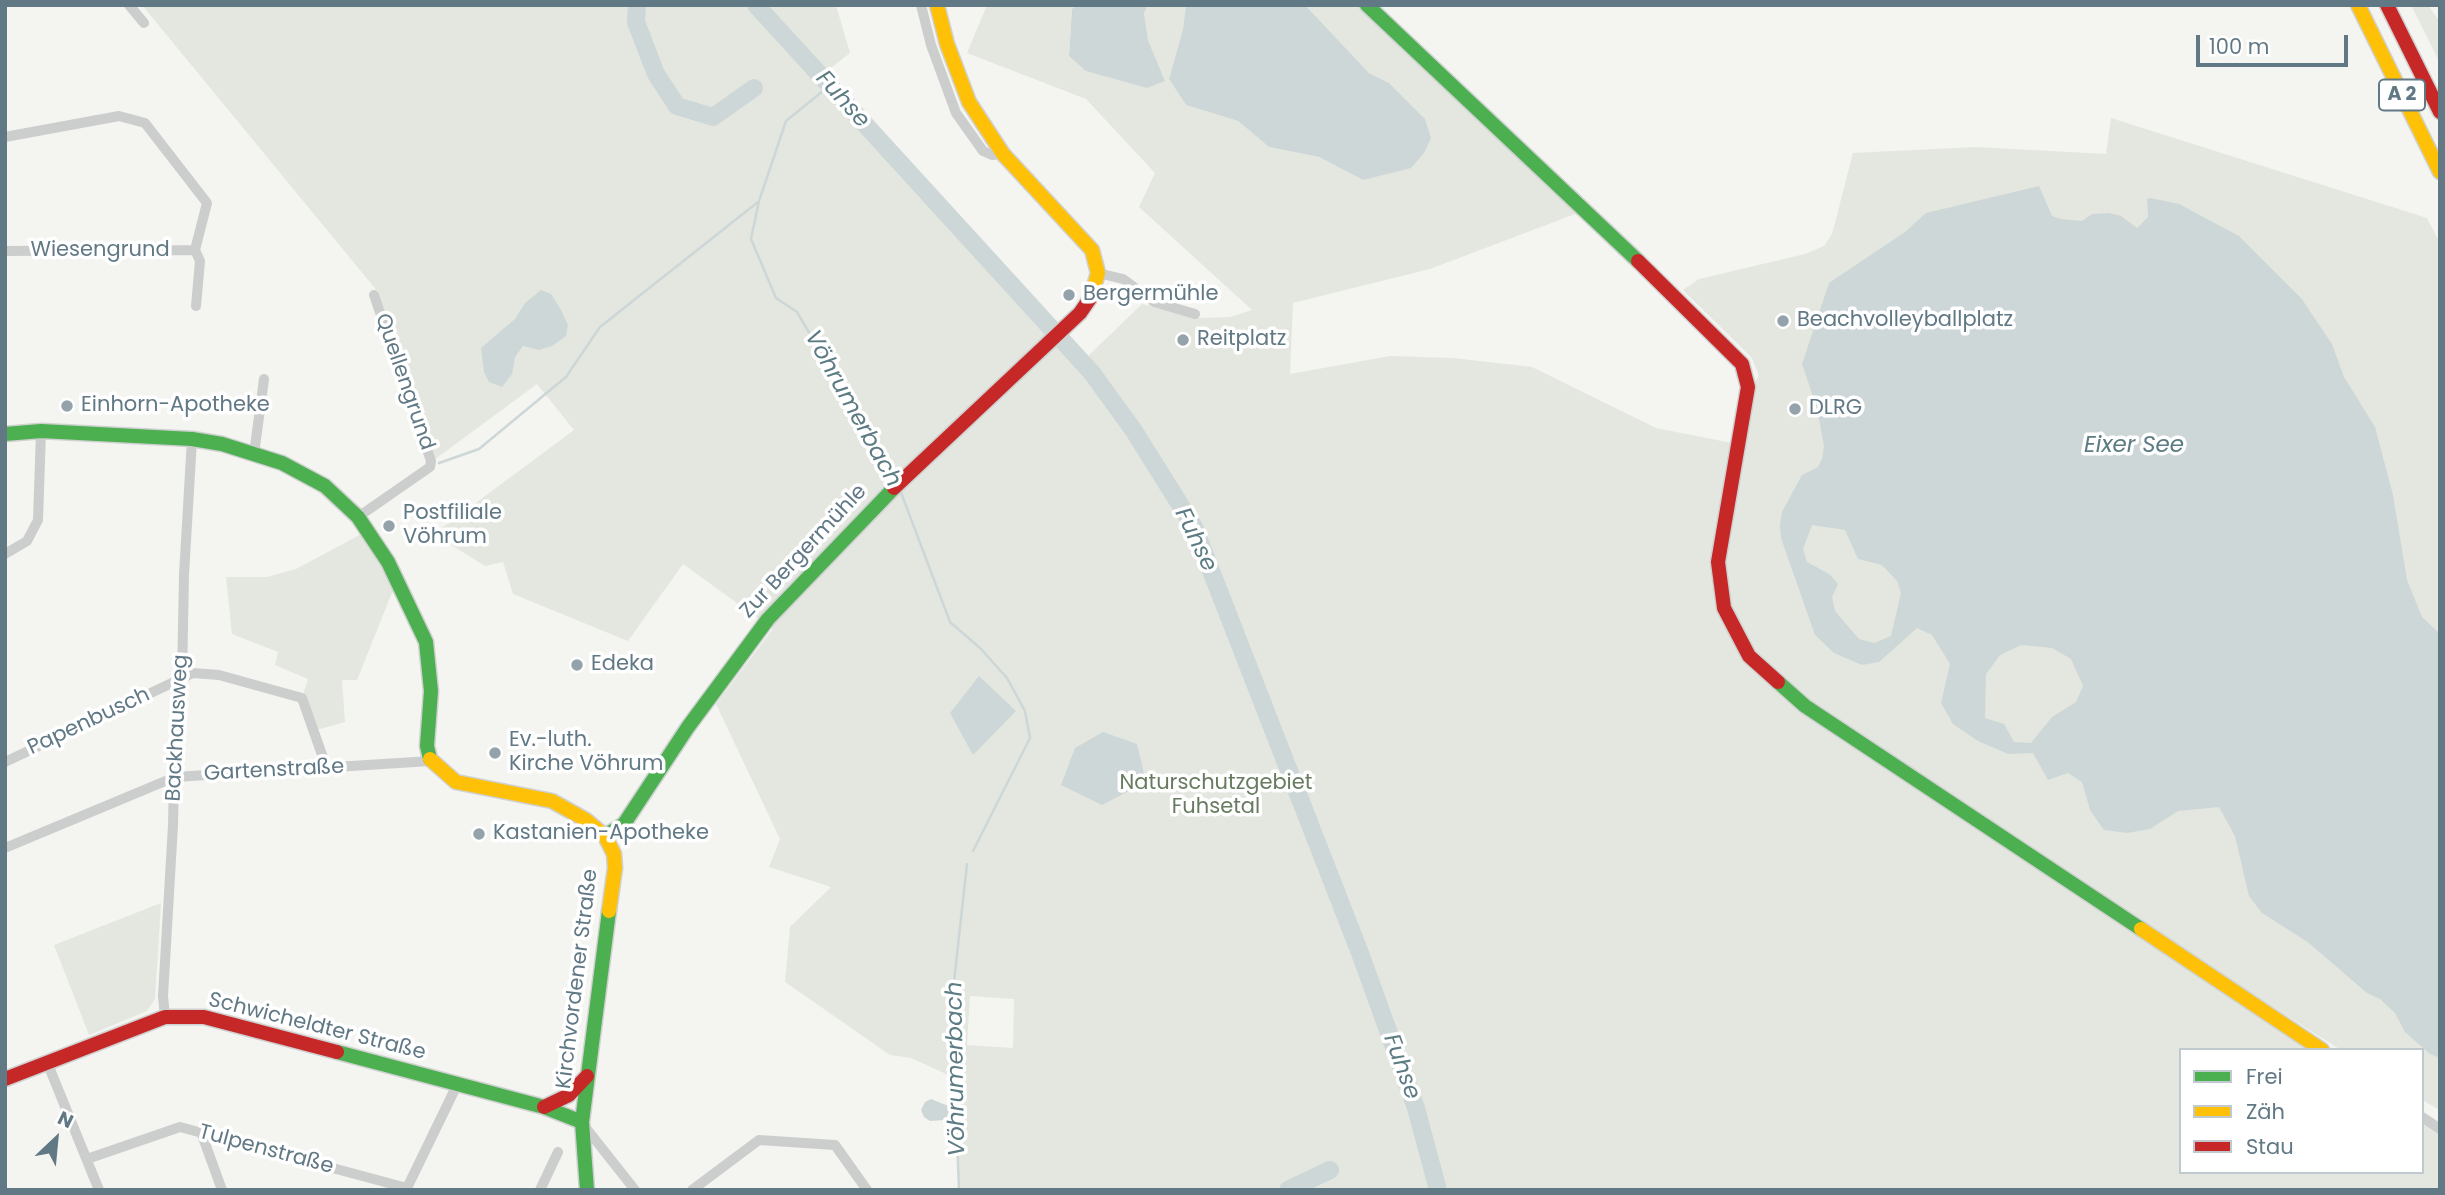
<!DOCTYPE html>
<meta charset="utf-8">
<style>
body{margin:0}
#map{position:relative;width:2445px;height:1195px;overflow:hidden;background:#f4f4f1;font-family:Poppins,sans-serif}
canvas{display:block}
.frame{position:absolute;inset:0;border:7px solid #617885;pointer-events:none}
.legend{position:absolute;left:2179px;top:1048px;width:245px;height:126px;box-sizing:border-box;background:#fff;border:2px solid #c0c9ce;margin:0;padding:9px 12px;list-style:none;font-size:21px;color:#617885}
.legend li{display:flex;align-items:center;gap:14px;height:35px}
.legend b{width:35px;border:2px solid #c0c9ce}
.north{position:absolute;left:21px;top:1104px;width:70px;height:70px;-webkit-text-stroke:5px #fff;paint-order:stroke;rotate:26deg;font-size:19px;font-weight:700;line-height:28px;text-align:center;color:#617885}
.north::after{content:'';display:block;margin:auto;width:24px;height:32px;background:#617885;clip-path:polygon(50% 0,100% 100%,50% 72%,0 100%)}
.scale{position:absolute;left:2196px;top:35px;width:152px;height:32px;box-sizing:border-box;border:4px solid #617885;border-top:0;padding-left:9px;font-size:21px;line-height:24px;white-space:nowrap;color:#617885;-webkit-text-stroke:5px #fff;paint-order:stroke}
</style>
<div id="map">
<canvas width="2445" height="1195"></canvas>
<div class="frame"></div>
<ul class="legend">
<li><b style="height:9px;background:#4caf50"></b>Frei</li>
<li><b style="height:9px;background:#ffc107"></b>Zäh</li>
<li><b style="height:9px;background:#c62828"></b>Stau</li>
</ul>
<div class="north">N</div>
<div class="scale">100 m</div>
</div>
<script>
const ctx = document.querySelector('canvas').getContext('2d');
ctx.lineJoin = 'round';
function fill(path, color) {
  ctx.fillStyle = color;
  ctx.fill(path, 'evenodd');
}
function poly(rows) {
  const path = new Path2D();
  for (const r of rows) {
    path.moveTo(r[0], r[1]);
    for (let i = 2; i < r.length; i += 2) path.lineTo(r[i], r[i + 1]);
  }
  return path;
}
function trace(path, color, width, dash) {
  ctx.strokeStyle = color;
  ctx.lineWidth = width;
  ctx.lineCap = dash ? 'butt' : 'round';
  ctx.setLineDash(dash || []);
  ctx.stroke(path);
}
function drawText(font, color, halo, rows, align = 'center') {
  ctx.font = font + ' Poppins,sans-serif';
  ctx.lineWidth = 7;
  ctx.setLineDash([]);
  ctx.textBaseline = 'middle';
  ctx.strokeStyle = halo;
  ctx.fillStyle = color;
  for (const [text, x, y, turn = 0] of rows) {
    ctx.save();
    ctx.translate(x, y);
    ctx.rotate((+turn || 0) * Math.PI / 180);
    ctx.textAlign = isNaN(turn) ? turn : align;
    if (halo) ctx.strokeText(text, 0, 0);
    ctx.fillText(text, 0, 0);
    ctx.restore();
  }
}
fill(poly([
 [142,5,836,5,850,53,817,79,1108,400,1194,534,1199,534,1196,525,1115,396,1084,360,1142,304,1197,318,1230,317,1252,310,1139,207,1155,173,1086,99,967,53,987,5,1075,5,1072,9,1069,56,1165,81,1148,40,1144,13,1148,5,1186,5,1183,29,1169,79,1186,105,1238,121,1269,147,1319,157,1363,180,1389,83,1369,73,1305,5,1378,5,1591,208,1430,269,1293,303,1290,374,1390,356,1453,358,1532,367,1656,428,1742,445,1753,385,1759,376,1752,358,1683,290,1699,279,1805,254,1824,246,1832,234,1853,153,1976,147,2106,154,2111,118,2427,218,2440,243,2440,1110,2422,1100,2422,1050,2341,1050,2147,928,2317,1050,2181,1050,2181,1172,2422,1172,2422,1123,2440,1135,2440,1190,959,1190,955,1078,911,1058,890,1055,785,982,790,927,831,887,769,867,780,839,716,704,773,629,683,564,628,641,513,594,503,562,485,566,434,534,574,430,537,384,434,460,378,292],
 [970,996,1014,999,1013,1048,967,1045],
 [2411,5,2428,5,2440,22,2440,63],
 [367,531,397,580,357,680,342,680,345,722,313,731,302,698,308,679,275,665,278,652,232,634,226,577,267,577,296,569],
 [161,903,155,999,147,1011,89,1035,54,945]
]), '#e4e7df');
fill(poly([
 [1076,5,1148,5,1144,13,1148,40,1165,81,1147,88,1086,71,1069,56,1072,9],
 [1186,5,1305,5,1369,73,1389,83,1425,119,1431,138,1424,153,1411,168,1363,180,1319,157,1269,147,1238,121,1186,105,1169,79,1183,29],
 [2039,186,2052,216,2061,219,2082,221,2092,214,2109,213,2121,216,2137,228,2148,217,2147,199,2150,198,2179,204,2239,236,2301,298,2332,344,2344,377,2375,427,2393,495,2407,580,2422,617,2440,634,2440,1058,2430,1054,2405,1032,2395,1013,2380,999,2367,993,2309,943,2262,913,2249,896,2235,836,2219,807,2178,811,2150,829,2127,833,2104,830,2090,810,2082,782,2068,773,2048,780,2033,753,2008,754,1978,741,1953,724,1941,703,1950,664,1932,635,1917,628,1879,662,1862,665,1834,653,1815,635,1781,538,1780,525,1782,512,1802,475,1818,467,1822,459,1824,446,1817,408,1802,364,1829,283,1905,232,1926,213],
 [1812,525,1845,530,1858,559,1882,565,1897,581,1901,593,1891,636,1874,643,1859,639,1835,611,1832,597,1838,584,1829,574,1807,562,1803,549],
 [2021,645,2052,648,2071,659,2083,686,2076,702,2052,717,2031,743,2014,742,2004,724,1985,718,1986,674,2000,655],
 [541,290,551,294,561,310,568,325,566,336,552,346,539,350,523,346,515,357,512,374,502,387,489,382,484,372,481,348,515,319,525,303],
 [979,676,1016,711,973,755,950,713],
 [1103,732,1137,744,1146,782,1102,805,1061,785,1075,748],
 [931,1099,951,1107,951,1116,945,1120,930,1121,924,1117,921,1110,925,1102]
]), '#cdd7d8');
trace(poly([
 [829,86,786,121,759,201,751,239,776,298,797,312,896,480],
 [439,463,479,449,566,377,600,327,758,202],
 [900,490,950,622,980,648,1007,678,1025,711,1030,738,973,851],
 [959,1190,952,1000,967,864]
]), '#cdd7d8', 2.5);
trace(poly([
 [637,5,636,22,656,74,677,106,713,117,754,88],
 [756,5,1092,373,1134,431,1194,527,1360,953,1416,1108,1438,1190],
 [1288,1190,1330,1170]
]), '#cdd7d8', 18);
const fast = poly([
 [1367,5,1638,261],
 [5,434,41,431,192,439,222,444,282,463,325,486,358,517,388,562,426,642,431,691,427,746,430,759],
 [1778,682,1805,706,2141,929],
 [605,836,624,824,688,727,768,619,894,488],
 [337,1052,544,1107,582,1122],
 [587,1190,582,1122,609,911]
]);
const slow = poly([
 [937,5,947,44,969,102,1003,154,1092,250,1098,273,1091,297],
 [2358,5,2440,172],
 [430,759,456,782,552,801,586,820,605,836,614,854,615,868,609,911],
 [2141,929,2322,1050]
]);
const jam = poly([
 [2387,5,2440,112],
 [1638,261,1742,364,1748,387,1718,562,1724,608,1749,656,1778,682],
 [894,488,1080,313,1091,297],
 [5,1079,165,1017,204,1017,337,1052],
 [544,1107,569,1095,587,1076]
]);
trace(fast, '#cfd1d1', 17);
trace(slow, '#cfd1d1', 17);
trace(jam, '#cfd1d1', 17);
trace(poly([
 [129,5,144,23],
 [921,5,931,45,956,113,983,151,992,155,1003,154],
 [5,137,119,116,145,123,207,203,195,250,5,251],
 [195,250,200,261,196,306],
 [1098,273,1123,279,1154,302,1195,314],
 [254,454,264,379],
 [358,517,430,467,431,461,374,295],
 [5,554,27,541,38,520,41,431],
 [5,762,193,673,219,675,302,698,327,769],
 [5,848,175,777,431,761],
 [165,1017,163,996,173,825,176,688,182,678,184,575,192,439],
 [47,1062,99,1190],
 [2422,1117,2440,1129],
 [582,1123,635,1190],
 [201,1132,222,1190],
 [87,1159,180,1127,407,1188],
 [406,1190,457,1085],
 [540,1190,558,1152],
 [692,1190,759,1140,835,1145,867,1190]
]), '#cccdcd', 10);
trace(fast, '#4caf50', 14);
trace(slow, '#ffc107', 14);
trace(jam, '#c62828', 14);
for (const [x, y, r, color] of [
 [1069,295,7,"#94a3ab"],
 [1783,321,7,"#94a3ab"],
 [1183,340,7,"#94a3ab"],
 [67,406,7,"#94a3ab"],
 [1795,409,7,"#94a3ab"],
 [389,526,7,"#94a3ab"],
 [577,665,7,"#94a3ab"],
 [495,753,7,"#94a3ab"],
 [479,834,7,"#94a3ab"]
]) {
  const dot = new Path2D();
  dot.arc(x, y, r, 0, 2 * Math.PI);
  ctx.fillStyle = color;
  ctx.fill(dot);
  trace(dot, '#fff', 2.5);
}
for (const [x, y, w] of [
 [2402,95,46]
]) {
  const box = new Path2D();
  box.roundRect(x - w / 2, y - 15.5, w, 31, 5);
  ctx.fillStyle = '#fff';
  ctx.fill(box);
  trace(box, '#617885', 2);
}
drawText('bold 19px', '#617885', null, [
 ["A 2",2402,95]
]);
drawText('21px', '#617885', '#fff', [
 ["Wiesengrund",100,251],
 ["Quellengrund",404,382,71],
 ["Zur Bergermühle",804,552,-47],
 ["Papenbusch",89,722,-25],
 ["Backhausweg",178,728,-87],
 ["Gartenstraße",274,771,-3],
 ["Kirchvordener Straße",578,979,-83],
 ["Schwicheldter Straße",317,1027,14],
 ["Tulpenstraße",266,1150,15]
]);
drawText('21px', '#617885', '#fff', [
 ["Bergermühle",1083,295],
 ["Beachvolleyballplatz",1797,321],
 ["Reitplatz",1197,340],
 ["Einhorn-Apotheke",81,406],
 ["DLRG",1809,409],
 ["Postfiliale",403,514],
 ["Vöhrum",403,538],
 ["Edeka",591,665],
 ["Ev.-luth.",509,741],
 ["Kirche Vöhrum",509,765],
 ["Kastanien-Apotheke",493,834]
], 'left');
drawText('21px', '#687b60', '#fff', [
 ["Naturschutzgebiet",1216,784],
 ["Fuhsetal",1216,808]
]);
drawText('italic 23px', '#5c7b83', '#fff', [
 ["Fuhse",842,100,48],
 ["Vöhrumerbach",852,409,61],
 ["Eixer See",2134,446],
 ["Fuhse",1195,540,64],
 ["Fuhse",1401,1067,70],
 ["Vöhrumerbach",957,1069,-91]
]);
</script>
